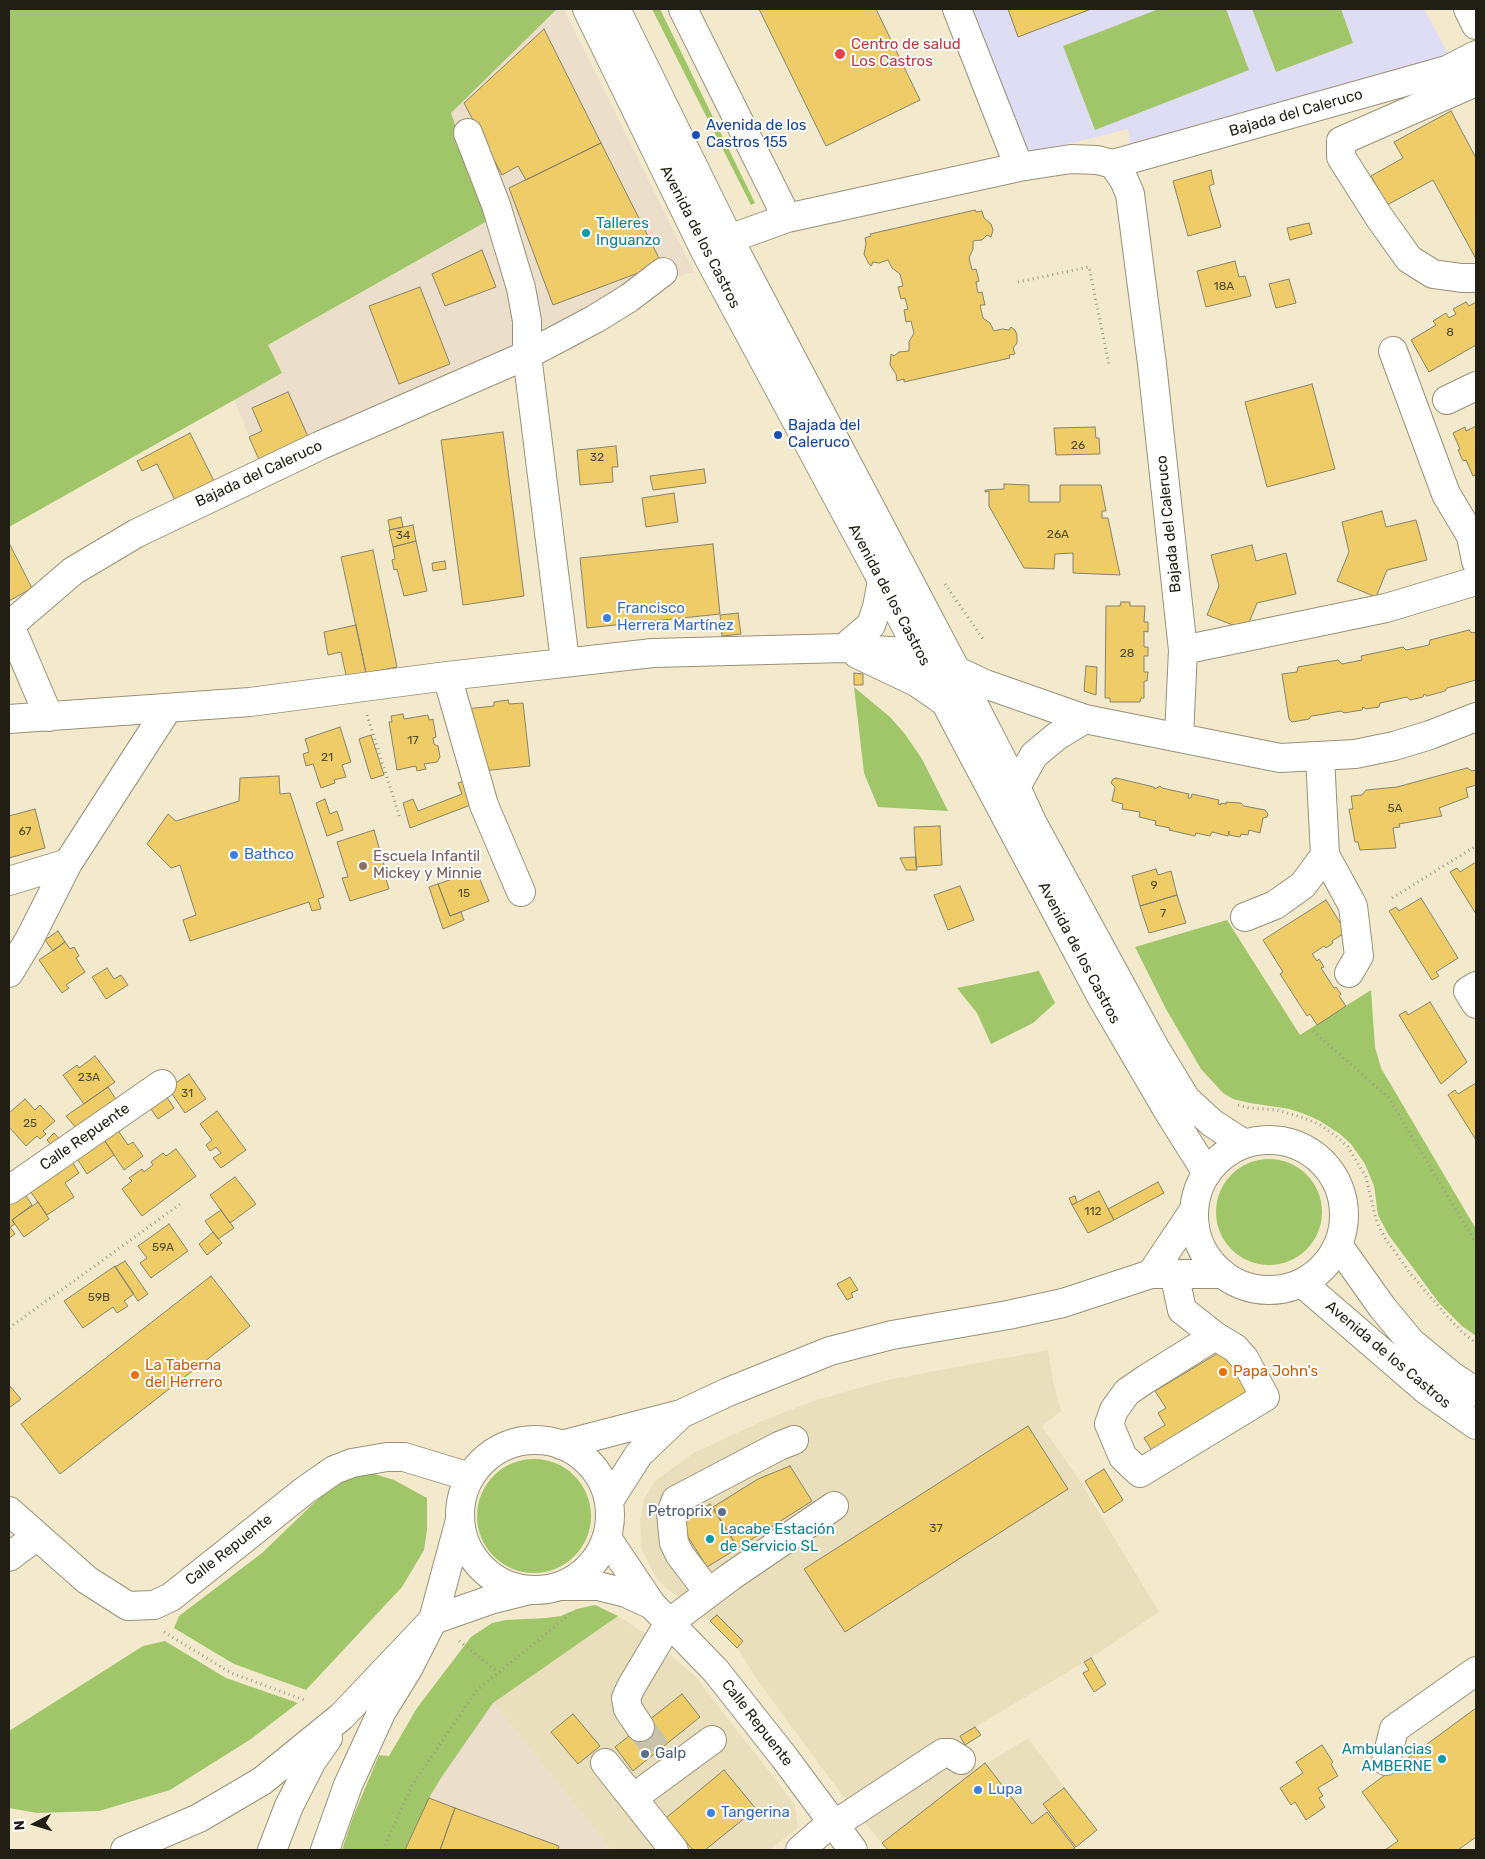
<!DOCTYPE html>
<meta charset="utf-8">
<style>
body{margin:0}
#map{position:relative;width:1485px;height:1859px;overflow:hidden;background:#f3eace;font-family:Rubik,sans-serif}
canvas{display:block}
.frame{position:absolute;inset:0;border:10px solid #211e14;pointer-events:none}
.north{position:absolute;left:10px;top:1799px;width:50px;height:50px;-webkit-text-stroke:4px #fff;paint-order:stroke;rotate:265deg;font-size:14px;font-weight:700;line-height:20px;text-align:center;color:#211e14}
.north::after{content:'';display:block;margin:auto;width:18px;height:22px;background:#211e14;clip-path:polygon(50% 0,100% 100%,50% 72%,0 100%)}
</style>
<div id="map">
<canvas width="1485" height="1859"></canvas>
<div class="frame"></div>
<div class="north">N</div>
</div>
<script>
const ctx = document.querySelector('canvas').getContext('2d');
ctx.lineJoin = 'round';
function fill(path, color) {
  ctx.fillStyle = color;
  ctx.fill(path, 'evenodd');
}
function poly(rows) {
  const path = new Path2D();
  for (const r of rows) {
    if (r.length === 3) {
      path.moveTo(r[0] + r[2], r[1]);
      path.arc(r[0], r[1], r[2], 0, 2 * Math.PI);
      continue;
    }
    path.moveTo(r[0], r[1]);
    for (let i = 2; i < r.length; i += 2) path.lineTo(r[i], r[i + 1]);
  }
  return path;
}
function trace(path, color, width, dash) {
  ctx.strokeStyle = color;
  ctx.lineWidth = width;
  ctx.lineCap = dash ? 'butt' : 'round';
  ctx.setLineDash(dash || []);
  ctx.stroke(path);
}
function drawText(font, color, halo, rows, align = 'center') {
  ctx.font = font + ' Rubik,sans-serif';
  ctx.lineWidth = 4;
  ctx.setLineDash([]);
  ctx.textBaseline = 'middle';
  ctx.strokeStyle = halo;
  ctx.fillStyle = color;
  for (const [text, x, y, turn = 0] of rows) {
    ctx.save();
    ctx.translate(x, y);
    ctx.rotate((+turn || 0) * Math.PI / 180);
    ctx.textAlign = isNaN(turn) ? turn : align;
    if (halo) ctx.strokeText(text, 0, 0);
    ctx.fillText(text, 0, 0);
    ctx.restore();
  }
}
fill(poly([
 [1048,1350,1053,1381,1061,1411,1042,1426,1080,1481,1159,1612,1091,1658,960,1736,978,1769,1028,1738,1097,1830,1072,1850,888,1850,850,1806,761,1685,737,1648,710,1621,665,1587,657,1579,642,1551,641,1542,640,1520,644,1499,656,1480,694,1453,762,1421,813,1401,887,1380],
 [618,1616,646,1634,695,1676,795,1805,798,1828,769,1850,611,1850,493,1703]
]), '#eadfbd');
fill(poly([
 [557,9,564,9,694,272,667,279,580,346,538,364,260,462,234,400,282,373,267,346,489,220,451,113],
 [493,1703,611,1850,405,1850,429,1798,441,1778]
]), '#ebdeca');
fill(poly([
 [971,9,1424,9,1451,59,1131,149,1128,129,1028,154]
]), '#dfddf3');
fill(poly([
 [9,9,557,9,451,113,489,220,268,345,282,373,9,527],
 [652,9,660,9,755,203,751,205],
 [1159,9,1226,9,1249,70,1095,130,1063,46],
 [1252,9,1341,9,1353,43,1276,72],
 [854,687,890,717,905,734,922,759,948,811,878,807,864,773],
 [1227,920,1300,1035,1371,990,1375,1047,1381,1068,1476,1229,1476,1336,1462,1326,1439,1303,1388,1234,1378,1215,1374,1186,1365,1164,1351,1144,1340,1134,1320,1121,1307,1115,1290,1109,1250,1103,1233,1099,1223,1093,1201,1069,1166,1009,1135,947],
 [1039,971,1055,1003,1033,1023,991,1044,977,1013,957,988],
 [1269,1212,53],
 [534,1516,57],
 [368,1472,394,1480,427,1498,427,1530,424,1550,402,1587,306,1690,234,1664,174,1628,179,1616,262,1553,316,1501,342,1479],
 [595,1605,618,1616,493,1703,441,1778,429,1798,405,1850,342,1850,353,1817,379,1755,389,1756,417,1708,471,1637,492,1623,506,1620,546,1618,561,1616,577,1609],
 [165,1641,226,1678,298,1703,251,1739,170,1790,99,1811,37,1813,9,1808,9,1731,143,1646]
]), '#a1c569');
const building = poly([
 [759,9,876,9,920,100,826,146,759,9],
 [1008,9,1091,9,1018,37,1008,9],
 [544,29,601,143,526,180,518,166,502,175,464,103,544,29],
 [1451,111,1476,158,1476,259,1433,180,1387,205,1371,176,1403,158,1394,142,1451,111],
 [601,143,662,264,553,305,509,188,601,143],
 [1211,170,1214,184,1209,186,1221,227,1188,236,1173,181,1211,170],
 [975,210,976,212,982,211,984,218,991,224,993,230,991,237,987,235,982,240,973,241,973,249,969,258,972,270,976,269,979,281,976,282,978,293,982,292,985,305,980,305,983,318,990,323,994,331,1002,329,1009,330,1011,327,1015,330,1017,335,1017,343,1013,348,1015,354,1009,355,1010,358,904,382,904,379,897,381,896,374,890,365,891,354,894,356,899,352,909,351,909,342,914,333,911,321,906,322,904,310,908,309,905,298,901,299,898,287,903,286,900,274,892,268,888,260,879,263,873,262,871,266,869,264,864,254,866,244,865,238,871,236,870,234,975,210],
 [1309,223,1312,234,1290,240,1287,228,1309,223],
 [482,250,496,287,445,306,432,274,482,250],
 [1235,261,1239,277,1245,276,1251,296,1206,307,1197,271,1235,261],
 [1289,279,1296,303,1276,308,1269,284,1289,279],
 [420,287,450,364,399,384,369,306,420,287],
 [1466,302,1469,306,1476,302,1476,345,1429,372,1411,340,1436,325,1433,321,1446,313,1449,318,1456,314,1453,309,1466,302],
 [1312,384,1335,469,1267,487,1245,402,1312,384],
 [288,392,310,441,260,462,249,437,262,431,252,408,288,392],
 [1476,426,1476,475,1473,476,1466,460,1463,461,1458,450,1460,449,1453,433,1465,427,1466,431,1476,426],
 [1095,427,1096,438,1099,438,1100,454,1056,455,1054,428,1095,427],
 [503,432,524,596,463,605,441,440,503,432],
 [190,433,214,481,175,500,157,464,142,471,137,461,190,433],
 [616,446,618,467,612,467,613,482,580,485,577,450,616,446],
 [704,469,706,483,653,490,650,476,704,469],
 [1004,484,1029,485,1029,502,1060,502,1060,485,1101,485,1106,511,1102,511,1102,518,1108,518,1120,575,1073,573,1073,553,1055,554,1054,569,1024,568,989,506,989,491,985,492,985,490,1004,489,1004,484],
 [674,493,678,522,646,527,642,498,674,493],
 [1382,511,1386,527,1416,520,1427,560,1387,570,1376,597,1337,581,1349,552,1342,522,1382,511],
 [401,517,403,527,390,530,388,520,401,517],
 [413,525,416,541,393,547,389,530,413,525],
 [416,541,427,591,404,596,397,569,394,570,392,560,395,559,393,547,416,541],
 [9,543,32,588,9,601,9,543],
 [713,544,720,614,587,628,580,558,713,544],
 [1252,545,1256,561,1286,553,1296,594,1257,603,1246,630,1207,615,1219,586,1211,555,1252,545],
 [373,550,397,667,366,673,341,557,373,550],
 [445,561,446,569,433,571,432,563,445,561],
 [1121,602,1130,602,1130,606,1145,606,1144,622,1148,622,1148,632,1144,631,1144,647,1148,647,1148,656,1144,656,1144,672,1148,672,1147,681,1144,681,1144,698,1141,698,1140,702,1110,702,1110,698,1105,698,1106,606,1120,606,1121,602],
 [738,613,741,634,722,636,720,615,738,613],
 [356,625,366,673,346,675,341,652,328,655,324,632,356,625],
 [1469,630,1472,633,1476,632,1476,680,1447,688,1445,691,1427,696,1424,694,1423,697,1410,700,1407,697,1380,703,1379,707,1366,709,1363,707,1362,710,1344,713,1341,711,1319,715,1311,716,1309,719,1292,722,1289,719,1282,674,1297,672,1298,667,1338,660,1342,664,1362,660,1361,656,1403,647,1406,650,1429,645,1430,640,1469,630],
 [1086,666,1097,667,1096,695,1084,691,1086,666],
 [854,673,863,674,863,685,854,685,854,673],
 [508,700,509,704,523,703,530,766,482,771,466,709,494,706,494,702,508,700],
 [403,714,404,719,428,715,429,720,433,719,436,737,433,738,434,744,438,746,440,757,437,762,424,764,426,769,417,771,416,766,397,770,389,722,392,722,391,716,403,714],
 [340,727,351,762,342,765,346,777,334,780,335,783,321,788,313,764,306,766,303,754,309,752,305,739,340,727],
 [371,735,384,775,371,779,359,739,371,735],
 [1467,768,1472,771,1476,770,1476,785,1466,788,1468,797,1439,808,1442,816,1399,824,1400,827,1393,828,1396,848,1360,850,1358,842,1355,842,1349,809,1353,809,1351,796,1362,795,1366,790,1397,787,1467,768],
 [279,776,280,794,290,793,324,897,318,899,321,909,312,911,309,902,190,941,183,920,196,915,180,865,171,868,147,844,168,814,176,821,239,801,240,778,279,776],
 [1116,778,1154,787,1155,789,1160,786,1162,788,1189,794,1188,798,1191,798,1192,794,1219,800,1218,804,1221,805,1221,803,1226,804,1226,802,1241,803,1244,806,1265,810,1268,814,1267,817,1263,818,1260,833,1249,830,1248,835,1241,834,1240,837,1229,835,1229,831,1228,836,1212,832,1210,836,1196,833,1195,836,1169,830,1170,828,1155,825,1156,821,1139,817,1140,812,1122,809,1123,804,1112,801,1115,787,1111,783,1113,779,1116,778],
 [469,779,476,803,410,828,403,803,413,799,418,811,462,794,458,783,469,779],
 [325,799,330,814,337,811,343,830,327,836,316,803,325,799],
 [35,809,45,848,9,858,9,816,35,809],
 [940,826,942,865,916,867,914,827,940,826],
 [374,830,384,865,382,866,389,889,350,901,342,878,348,877,337,842,374,830],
 [916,857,917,870,906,870,900,858,916,857],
 [1476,862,1476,914,1450,872,1457,868,1460,872,1476,862],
 [1156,869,1158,875,1171,871,1177,895,1140,906,1132,876,1156,869],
 [476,870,489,901,450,916,438,884,455,878,453,874,459,872,461,875,476,870],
 [438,884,450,916,461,912,464,920,443,929,429,887,438,884],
 [960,886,974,920,948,930,934,895,960,886],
 [1177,895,1186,923,1149,933,1140,906,1177,895],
 [1421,898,1458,958,1436,972,1439,976,1432,980,1389,911,1396,907,1399,911,1421,898],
 [1326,900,1346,932,1332,941,1333,943,1326,948,1324,946,1312,954,1317,961,1319,959,1324,967,1321,968,1334,988,1336,987,1341,994,1339,996,1346,1006,1317,1025,1310,1014,1307,1016,1280,974,1283,972,1263,940,1326,900],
 [58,931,65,942,53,951,45,940,58,931],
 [65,942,70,949,74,947,79,956,76,958,85,972,66,985,69,988,62,993,39,960,65,942],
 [107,968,114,979,121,975,128,985,106,999,92,977,107,968],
 [1430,1002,1467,1062,1441,1084,1399,1015,1406,1011,1408,1015,1430,1002],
 [95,1056,115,1082,84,1104,63,1075,77,1065,79,1068,95,1056],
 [189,1074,206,1099,185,1113,168,1088,189,1074],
 [1476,1083,1476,1140,1448,1095,1455,1090,1458,1094,1476,1083],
 [108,1087,117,1101,82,1135,66,1116,108,1087],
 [162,1090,174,1108,158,1119,145,1101,162,1090],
 [25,1099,35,1110,40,1105,55,1121,43,1131,46,1134,40,1139,37,1136,26,1146,9,1127,9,1113,25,1099],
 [217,1111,246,1150,221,1168,213,1158,221,1153,216,1147,210,1151,206,1145,212,1140,200,1124,217,1111],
 [113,1123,128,1145,133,1142,143,1156,124,1170,99,1132,113,1123],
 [99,1132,114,1155,87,1174,72,1151,99,1132],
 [54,1133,66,1146,57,1152,47,1140,54,1133],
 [176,1149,196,1176,142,1216,122,1189,132,1181,129,1178,142,1169,144,1172,153,1165,151,1162,163,1153,166,1156,176,1149],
 [68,1155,79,1173,65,1183,74,1197,47,1215,25,1184,68,1155],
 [235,1177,256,1204,230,1223,210,1195,235,1177],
 [1158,1182,1164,1193,1114,1220,1108,1209,1158,1182],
 [20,1187,32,1205,12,1220,15,1224,10,1227,15,1234,9,1238,9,1196,20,1187],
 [1099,1191,1114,1220,1088,1233,1072,1205,1099,1191],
 [1075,1196,1077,1202,1072,1205,1069,1198,1075,1196],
 [38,1202,49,1219,24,1237,12,1220,38,1202],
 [221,1210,234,1228,218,1239,205,1221,221,1210],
 [169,1224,188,1251,151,1278,140,1263,147,1258,138,1246,169,1224],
 [213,1232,222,1243,207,1255,199,1244,213,1232],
 [125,1261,148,1294,138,1301,115,1267,125,1261],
 [115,1266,134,1294,124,1301,128,1306,117,1313,113,1307,83,1328,64,1301,115,1266],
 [211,1276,250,1326,60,1474,21,1424,211,1276],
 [850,1277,858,1290,851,1293,853,1297,847,1300,837,1284,850,1277],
 [1220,1352,1222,1356,1230,1352,1252,1390,1154,1454,1144,1438,1165,1425,1158,1413,1166,1408,1155,1391,1220,1352],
 [9,1385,21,1399,9,1408,9,1385],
 [1028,1426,1068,1489,845,1632,804,1569,1028,1426],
 [790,1466,812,1501,738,1548,713,1507,758,1479,790,1466],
 [1104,1469,1123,1500,1104,1513,1085,1481,1104,1469],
 [710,1504,738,1548,707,1567,683,1529,686,1519,710,1504],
 [717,1615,743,1641,737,1648,710,1621,717,1615],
 [1091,1658,1106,1684,1094,1692,1083,1673,1089,1670,1084,1662,1091,1658],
 [682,1694,700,1717,633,1771,615,1747,682,1694],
 [1476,1708,1476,1837,1458,1850,1385,1850,1398,1841,1362,1792,1476,1708],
 [573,1714,600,1746,578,1764,551,1732,573,1714],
 [975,1727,981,1735,965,1745,960,1736,975,1727],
 [1322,1745,1333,1762,1331,1764,1338,1776,1318,1788,1323,1796,1319,1798,1325,1807,1306,1820,1295,1802,1291,1805,1280,1788,1303,1773,1296,1762,1322,1745],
 [985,1763,1032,1824,1047,1812,1075,1848,1072,1850,888,1850,882,1843,985,1763],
 [724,1770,756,1809,705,1850,693,1850,666,1818,724,1770],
 [1064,1788,1097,1830,1076,1847,1043,1804,1064,1788],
 [429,1798,455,1808,440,1850,405,1850,429,1798],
 [455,1808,559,1846,558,1850,440,1850,455,1808]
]);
fill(building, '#eecd68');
trace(building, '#8a8269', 1);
trace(poly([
 [640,1727,658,1751]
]), '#c9c1a9', 28, [28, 14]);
const minor = poly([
 [683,9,787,218],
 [957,9,1019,167],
 [1468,9,1476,25],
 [1476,82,1341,141,1341,157,1379,217,1409,259,1433,274,1462,278,1476,278],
 [468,133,496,205,521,288,527,321,527,355,565,661],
 [1113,164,1447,70,1476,55],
 [729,239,787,218,1019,167,1071,159,1097,160,1113,164,1124,180,1130,194,1152,364,1183,650,1179,737],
 [1393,351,1446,494,1471,536,1476,561],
 [1447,400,1476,386],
 [9,623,49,717],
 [10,625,73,571,137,533,319,446,527,355,595,319,629,298,663,272],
 [844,648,871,625,877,607,882,581],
 [1183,650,1386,608,1476,581],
 [857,654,916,682,945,702],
 [447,676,484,805,521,892],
 [9,719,250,702,447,676,653,653,844,648,919,653,985,684,1085,719,1280,758,1355,754,1394,746,1430,735,1476,717],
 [1325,855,1353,906,1359,956,1349,973],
 [9,881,68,863],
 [1245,917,1275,905,1303,885,1325,855,1320,757],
 [9,973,29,940,68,863,168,708],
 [1476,986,1468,991,1476,1004],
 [9,1190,162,1084],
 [1174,1273,1182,1310,1215,1336,1235,1348,1244,1358,1265,1397,1140,1473,1123,1457,1109,1424,1114,1410,1127,1392,1146,1379,1215,1336],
 [9,1511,87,1580,128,1606,154,1605,171,1597,304,1491,334,1470,352,1463,387,1457,404,1457,470,1477],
 [607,1538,652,1605,716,1671,784,1757,853,1850],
 [9,1557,37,1536],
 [562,1586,598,1586,626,1593,652,1605],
 [709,1593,680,1555,674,1543,671,1513,676,1500,779,1446,794,1440],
 [640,1727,628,1709,626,1698,631,1687,669,1623,730,1577,834,1506],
 [1386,1761,1394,1729,1476,1671],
 [605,1763,674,1850],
 [633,1798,712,1740],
 [834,1825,943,1753,950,1753,961,1760],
 [800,1850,832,1822]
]);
const major = poly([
 [587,9,705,251,875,567,963,736,1102,998,1168,1111,1207,1173],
 [616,9,729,239,957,672,1016,787,1033,824,1155,1048,1186,1099,1212,1123,1243,1143],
 [1016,787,1034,755,1057,736,1085,719],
 [1269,1215,75],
 [1338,1245,1382,1307,1411,1342,1452,1376,1476,1392],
 [1151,1274,1194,1210],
 [1302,1283,1426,1390,1476,1425],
 [535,1515,75],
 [561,1445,681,1414,728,1392,830,1351,892,1335,1008,1315,1063,1303,1151,1274,1223,1274],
 [609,1501,639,1454,680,1415],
 [433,1620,460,1520],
 [125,1850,199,1818,262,1781,342,1716,433,1620,490,1600,530,1590],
 [272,1850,289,1806,312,1761,328,1738]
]);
const highway = poly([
 [325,1850,348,1785,382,1711,408,1669,433,1620]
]);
trace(minor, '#999077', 30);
trace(major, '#999077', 30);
trace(highway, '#999077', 30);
trace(poly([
 [1018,282,1089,267,1109,365],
 [945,584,983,639],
 [367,715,400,818],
 [1392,898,1476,846],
 [1313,1031,1388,1097,1476,1243],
 [1238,1105,1249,1108,1276,1110,1301,1117,1319,1124,1336,1136,1348,1147,1366,1177,1375,1215,1379,1227,1385,1238,1410,1273,1446,1315,1462,1332,1476,1343],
 [9,1328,183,1202],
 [164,1632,231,1673,307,1701],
 [459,1641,498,1672],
 [383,1850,412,1785,477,1690,570,1614]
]), '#a09985', 3, [1, 4]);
trace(minor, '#fff', 28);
trace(major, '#fff', 28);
trace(highway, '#fff', 28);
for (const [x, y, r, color] of [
 [840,54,6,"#e0444e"],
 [696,135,5,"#1a4fb4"],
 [586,233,5,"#0f9aa8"],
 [778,435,5,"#1a4fb4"],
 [607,618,5,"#3f7fe0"],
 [234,855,5,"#3f7fe0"],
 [363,866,5,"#8d6e63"],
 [1223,1372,5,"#e8710a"],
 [135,1375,5,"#e8710a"],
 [722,1512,5,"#5c6f8a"],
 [710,1539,5,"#0f9aa8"],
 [645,1754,5,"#5c6f8a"],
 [1442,1759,5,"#0f9aa8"],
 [978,1790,5,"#3f7fe0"],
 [711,1813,5,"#3f7fe0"]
]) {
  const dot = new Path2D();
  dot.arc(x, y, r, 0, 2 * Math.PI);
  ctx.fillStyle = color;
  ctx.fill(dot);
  trace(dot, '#fff', 2);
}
drawText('12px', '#544a29', null, [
 ["18A",1224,287],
 ["8",1450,333],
 ["26",1078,446],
 ["32",597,458],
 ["26A",1058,535],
 ["34",403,536],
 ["28",1127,654],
 ["17",413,741],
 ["21",327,758],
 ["5A",1395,809],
 ["67",25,832],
 ["9",1154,886],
 ["15",464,894],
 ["7",1163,914],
 ["23A",89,1078],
 ["31",187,1094],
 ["25",30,1124],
 ["112",1093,1212],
 ["59A",163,1248],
 ["59B",99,1298],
 ["37",936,1529]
]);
drawText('15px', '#be3a42', '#fff', [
 ["Centro de salud",851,45],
 ["Los Castros",851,62]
], 'left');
drawText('15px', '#211e14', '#fff', [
 ["Bajada del Caleruco",1296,113,-16],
 ["Avenida de los Castros",700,237,63],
 ["Bajada del Caleruco",259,474,-25],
 ["Bajada del Caleruco",1169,524,-96],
 ["Avenida de los Castros",889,595,62],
 ["Avenida de los Castros",1079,953,62],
 ["Calle Repuente",85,1137,-35],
 ["Avenida de los Castros",1388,1355,40],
 ["Calle Repuente",229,1550,-38],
 ["Calle Repuente",757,1723,52]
]);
drawText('15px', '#164399', '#fff', [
 ["Avenida de los",706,126],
 ["Castros 155",706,143],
 ["Bajada del",788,426],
 ["Caleruco",788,443]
], 'left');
drawText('15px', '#0d838f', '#fff', [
 ["Talleres",596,224],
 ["Inguanzo",596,241],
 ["Lacabe Estación",720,1530],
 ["de Servicio SL",720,1547],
 ["Ambulancias",1432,1750,"right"],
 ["AMBERNE",1432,1767,"right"]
], 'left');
drawText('15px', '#366cbe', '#fff', [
 ["Francisco",617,609],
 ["Herrera Martínez",617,626],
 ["Bathco",244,855],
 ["Lupa",988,1790],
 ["Tangerina",721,1813]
], 'left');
drawText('15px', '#785e54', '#fff', [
 ["Escuela Infantil",373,857],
 ["Mickey y Minnie",373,874]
], 'left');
drawText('15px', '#c56008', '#fff', [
 ["La Taberna",145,1366],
 ["del Herrero",145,1383],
 ["Papa John's",1233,1372]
], 'left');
drawText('15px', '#4e5e75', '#fff', [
 ["Petroprix",712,1512],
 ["Galp",655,1754,"left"]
], 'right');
</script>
